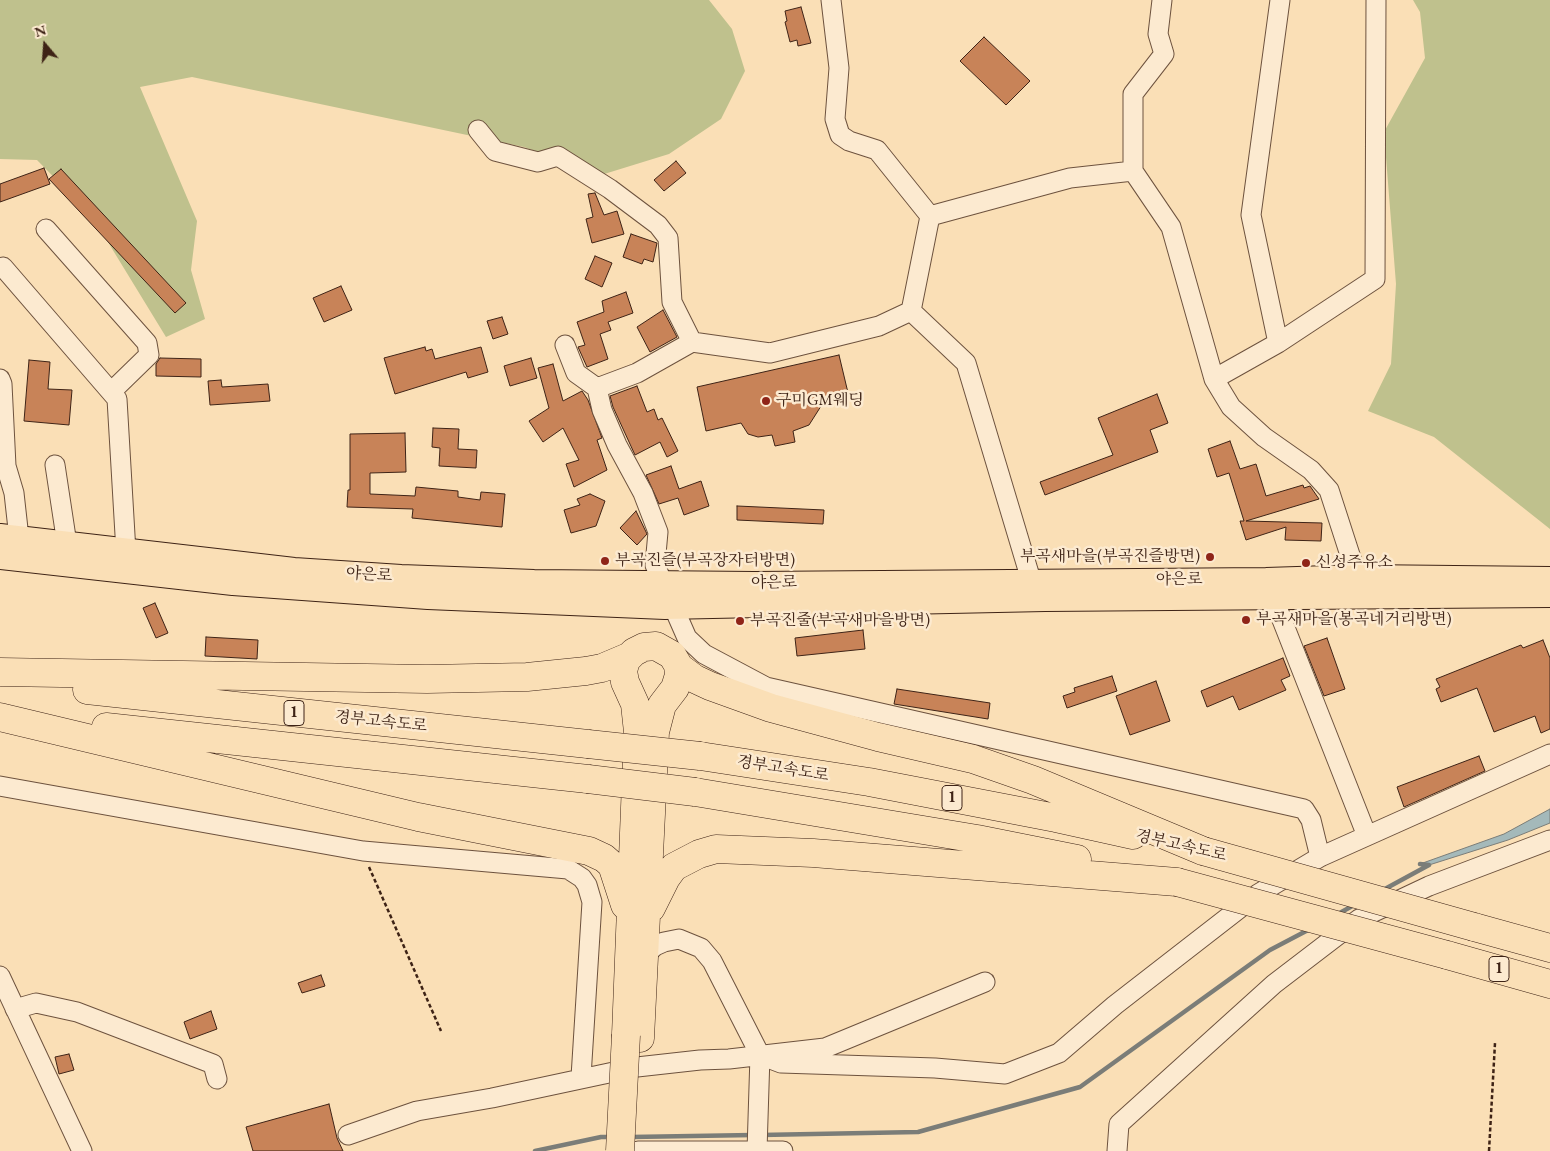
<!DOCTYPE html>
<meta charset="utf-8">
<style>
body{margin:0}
#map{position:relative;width:1550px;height:1151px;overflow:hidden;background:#fadfb6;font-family:"EB Garamond",serif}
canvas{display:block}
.north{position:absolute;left:20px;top:20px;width:50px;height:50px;-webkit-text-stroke:4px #fcead0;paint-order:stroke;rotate:342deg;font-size:14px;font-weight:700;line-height:20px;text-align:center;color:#3e2316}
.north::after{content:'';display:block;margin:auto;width:18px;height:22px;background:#3e2316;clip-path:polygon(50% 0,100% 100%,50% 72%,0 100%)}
</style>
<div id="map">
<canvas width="1550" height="1151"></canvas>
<div class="north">N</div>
</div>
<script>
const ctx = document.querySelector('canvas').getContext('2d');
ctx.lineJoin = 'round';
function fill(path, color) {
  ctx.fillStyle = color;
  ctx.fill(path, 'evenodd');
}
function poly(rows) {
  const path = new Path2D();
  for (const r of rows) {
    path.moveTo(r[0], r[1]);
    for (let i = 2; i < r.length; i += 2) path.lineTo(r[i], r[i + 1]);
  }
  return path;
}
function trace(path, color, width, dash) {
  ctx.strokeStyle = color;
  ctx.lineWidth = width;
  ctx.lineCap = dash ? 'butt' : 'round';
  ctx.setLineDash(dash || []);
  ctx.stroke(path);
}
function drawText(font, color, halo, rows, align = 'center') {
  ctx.font = font + ' "EB Garamond","Noto Serif KR",serif';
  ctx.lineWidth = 5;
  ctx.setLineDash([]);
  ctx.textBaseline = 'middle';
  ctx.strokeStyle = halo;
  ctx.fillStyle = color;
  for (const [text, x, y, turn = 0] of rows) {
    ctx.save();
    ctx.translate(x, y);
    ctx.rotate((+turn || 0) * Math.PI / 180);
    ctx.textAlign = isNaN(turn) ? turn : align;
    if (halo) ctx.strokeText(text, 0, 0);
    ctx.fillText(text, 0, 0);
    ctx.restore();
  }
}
fill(poly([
 [0,0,709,0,732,29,745,71,721,119,669,154,601,175,524,147,192,77,140,87,197,221,191,270,205,319,166,337,92,216,37,160,0,159],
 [1413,0,1550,0,1550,529,1434,437,1368,411,1391,364,1396,284,1384,132,1425,58,1420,12]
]), '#bfc18d');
const water = poly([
 [1550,809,1550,823,1508,840,1429,865,1420,864,1504,834,1550,809]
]);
fill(water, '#a4b9ba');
trace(water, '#7b7d78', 1);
trace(poly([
 [1383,890,1429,865,1420,864],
 [1336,915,1356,904],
 [761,1135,918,1132,1080,1087,1270,950,1310,929],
 [631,1137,753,1135],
 [535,1151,601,1137,613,1137]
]), '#7b7d78', 4.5);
const building = poly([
 [801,7,811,43,798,46,797,40,790,42,785,22,787,21,785,11,801,7],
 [984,37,1030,81,1006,105,960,61,984,37],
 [676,161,686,173,664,191,654,180,676,161],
 [44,168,50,184,0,202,0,184,44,168],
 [61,169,186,303,175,313,49,179,61,169],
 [595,193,604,215,617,211,624,234,592,243,586,219,593,217,588,194,595,193],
 [631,234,657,243,653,262,644,259,642,264,623,257,631,234],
 [595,256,612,263,602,287,585,279,595,256],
 [341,286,352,310,324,322,313,298,341,286],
 [626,292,633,313,608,322,611,330,600,334,608,359,587,367,578,347,585,345,577,322,604,312,602,301,626,292],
 [663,310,677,337,650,352,637,327,663,310],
 [502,317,508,334,493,339,487,321,502,317],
 [425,347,426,351,432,349,435,359,481,347,488,372,468,378,466,372,395,394,384,358,425,347],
 [839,355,849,397,823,403,809,425,793,431,795,442,775,446,772,435,758,437,748,434,741,423,706,431,697,387,839,355],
 [160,358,201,359,201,377,156,376,156,364,160,358],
 [531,358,537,378,510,386,504,366,531,358],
 [29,360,50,362,48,389,72,390,69,425,24,421,29,360],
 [553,364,563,401,582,391,588,400,602,438,597,440,607,470,574,487,566,464,579,460,563,428,543,442,529,421,549,408,538,368,553,364],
 [221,380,222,387,268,384,270,401,210,405,208,381,221,380],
 [637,386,647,412,654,409,658,420,662,418,678,451,667,457,660,442,635,455,613,407,610,396,637,386],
 [1157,394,1168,423,1150,430,1158,452,1045,495,1040,482,1113,455,1098,418,1157,394],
 [433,428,459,429,458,449,477,450,476,468,439,466,440,448,432,447,433,428],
 [405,433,406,472,370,473,370,494,415,496,416,487,458,491,458,497,480,500,481,492,505,494,502,527,412,518,413,509,347,507,348,490,350,490,350,434,405,433],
 [1230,441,1240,469,1256,464,1266,496,1303,485,1304,488,1310,486,1319,499,1246,521,1322,523,1321,541,1285,540,1286,527,1246,540,1240,521,1244,521,1229,473,1217,477,1208,449,1230,441],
 [671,466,679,489,701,481,709,506,684,515,678,498,659,504,646,475,671,466],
 [590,494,605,501,596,526,571,533,564,510,580,505,577,499,590,494],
 [737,506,824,510,823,524,737,520,737,506],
 [636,511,647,534,637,545,620,528,636,511],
 [155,603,168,633,156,638,143,608,155,603],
 [863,630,865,649,797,656,795,638,863,630],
 [206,637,258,640,257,659,205,656,206,637],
 [1327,638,1345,689,1324,696,1304,646,1327,638],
 [1543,640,1550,658,1550,729,1541,733,1535,716,1494,732,1477,688,1441,702,1436,689,1440,687,1436,679,1521,645,1523,648,1543,640],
 [1283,658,1290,676,1281,680,1286,690,1239,710,1233,696,1207,707,1201,691,1283,658],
 [1112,676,1117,691,1067,708,1063,696,1075,692,1074,688,1112,676],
 [1156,681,1170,721,1130,735,1116,696,1156,681],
 [897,689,990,703,988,719,894,704,897,689],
 [1479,756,1485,771,1404,807,1397,787,1479,756],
 [321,975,325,986,302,993,298,983,321,975],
 [211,1011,217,1029,190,1039,184,1022,211,1011],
 [69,1054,74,1070,59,1074,55,1057,69,1054],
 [329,1104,337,1138,343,1151,253,1151,246,1127,329,1104]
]);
fill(building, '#c88358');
trace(building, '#3e2316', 1);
const minor = poly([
 [831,0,839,68,835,119,840,135,849,141,877,150,930,216,1070,178,1133,171,1171,227,1214,379,1231,407,1264,437,1311,470,1329,490,1361,589],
 [478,130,495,151,538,162,558,156,610,189,658,225,668,238,672,302,692,342,770,353,879,326,911,311],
 [1133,171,1133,94,1164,54,1158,34,1162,0],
 [930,216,911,311,966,363,1031,580],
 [46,229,147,343,149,355,111,392],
 [3,267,117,399,126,552],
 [1278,343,1375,279,1376,0],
 [565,345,576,373,597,388,602,410,617,445,643,493,658,532,655,565,687,638,704,654,766,687,1304,809,1311,820,1320,857],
 [0,379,2,384,6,466],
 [1214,379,1278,343,1251,215,1280,0],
 [597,388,637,373,692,342],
 [55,465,67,544],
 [0,468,6,466,14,493,19,538],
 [1273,597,1367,836],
 [0,786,363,851,568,869,582,878,587,885,592,902,581,1077],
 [644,956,655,946,664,942,679,939,701,948,712,961,760,1055,757,1151],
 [0,976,82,1151],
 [15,1009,36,1003,77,1012,213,1064,217,1079],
 [760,1055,781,1063,935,1068,1005,1074,1059,1053,1115,1005,1258,894,1320,857,1550,754],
 [348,1135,417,1111,492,1098,637,1067,700,1060,729,1059,825,1048,985,982],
 [638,1151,783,1151],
 [1117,1151,1119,1124,1274,984,1359,919,1429,886,1550,840]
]);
const major = poly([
 [0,536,294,570,401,577,534,582,754,584,1266,580,1360,577,1550,579],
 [0,557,233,583,428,597,665,607,1045,599,1550,595]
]);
const highway = poly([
 [679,667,695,679,710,686,771,708,878,737,973,759,1033,780,1203,851],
 [0,672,427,679,527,677,586,671,602,668,628,657],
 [87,690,588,744],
 [0,717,418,817,589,851,604,858,612,865,625,905],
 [106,727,588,779],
 [700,756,869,782,1056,818,1133,835],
 [695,792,977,839,1077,859],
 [651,908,666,878,674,867,699,854,716,849,813,853,1177,882],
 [1474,927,1550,948],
 [1447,955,1550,984],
 [626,1035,638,732,635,704,625,682,623,671,626,660,634,652,644,647,656,646,672,655,678,665,679,675,675,688,662,705,655,732,640,1038]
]);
trace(minor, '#6d523e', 21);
trace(major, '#3e2316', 26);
trace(highway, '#3e2316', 29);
trace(poly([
 [369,867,441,1031],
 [1489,1151,1495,1043]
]), '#3e2316', 2.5, [4, 2.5]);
trace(minor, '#fcead0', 19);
trace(major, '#fadfb6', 24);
trace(highway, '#fadfb6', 28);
const highwayBridge = poly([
 [588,744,700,756],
 [588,779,695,792],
 [1203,851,1474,927],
 [1177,882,1447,955],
 [620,1151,626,1035]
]);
trace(highwayBridge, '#3e2316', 29, []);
trace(highwayBridge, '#fadfb6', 28);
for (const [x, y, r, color] of [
 [766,401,5,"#8f2418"],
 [1210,557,5,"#8f2418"],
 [605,561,5,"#8f2418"],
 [1306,563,5,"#8f2418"],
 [1246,620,5,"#8f2418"],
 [740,621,5,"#8f2418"]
]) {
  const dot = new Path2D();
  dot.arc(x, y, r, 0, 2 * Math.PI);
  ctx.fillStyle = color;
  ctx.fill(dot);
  trace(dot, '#fcead0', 2);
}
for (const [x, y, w] of [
 [294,713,20],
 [952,798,20],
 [1499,969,20]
]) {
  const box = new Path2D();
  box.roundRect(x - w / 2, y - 12.5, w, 25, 4);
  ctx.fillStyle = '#fcead0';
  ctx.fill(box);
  trace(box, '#3e2316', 1);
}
drawText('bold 15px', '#3e2316', null, [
 ["1",294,713],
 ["1",952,798],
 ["1",1499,969]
]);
drawText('16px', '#3e2316', '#fcead0', [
 ["구미GM웨딩",776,401],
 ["부곡새마을(부곡진즐방면)",1200,557,"right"],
 ["부곡진즐(부곡장자터방면)",615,561],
 ["신성주유소",1316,563],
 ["부곡새마을(봉곡네거리방면)",1256,620],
 ["부곡진줄(부곡새마을방면)",750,621]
], 'left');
drawText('16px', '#3e2316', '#fcead0', [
 ["야은로",369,575,4],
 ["야은로",1179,580],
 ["야은로",774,583,-1],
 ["경부고속도로",381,722,6],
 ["경부고속도로",783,769,9],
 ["경부고속도로",1181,846,13]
]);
</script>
